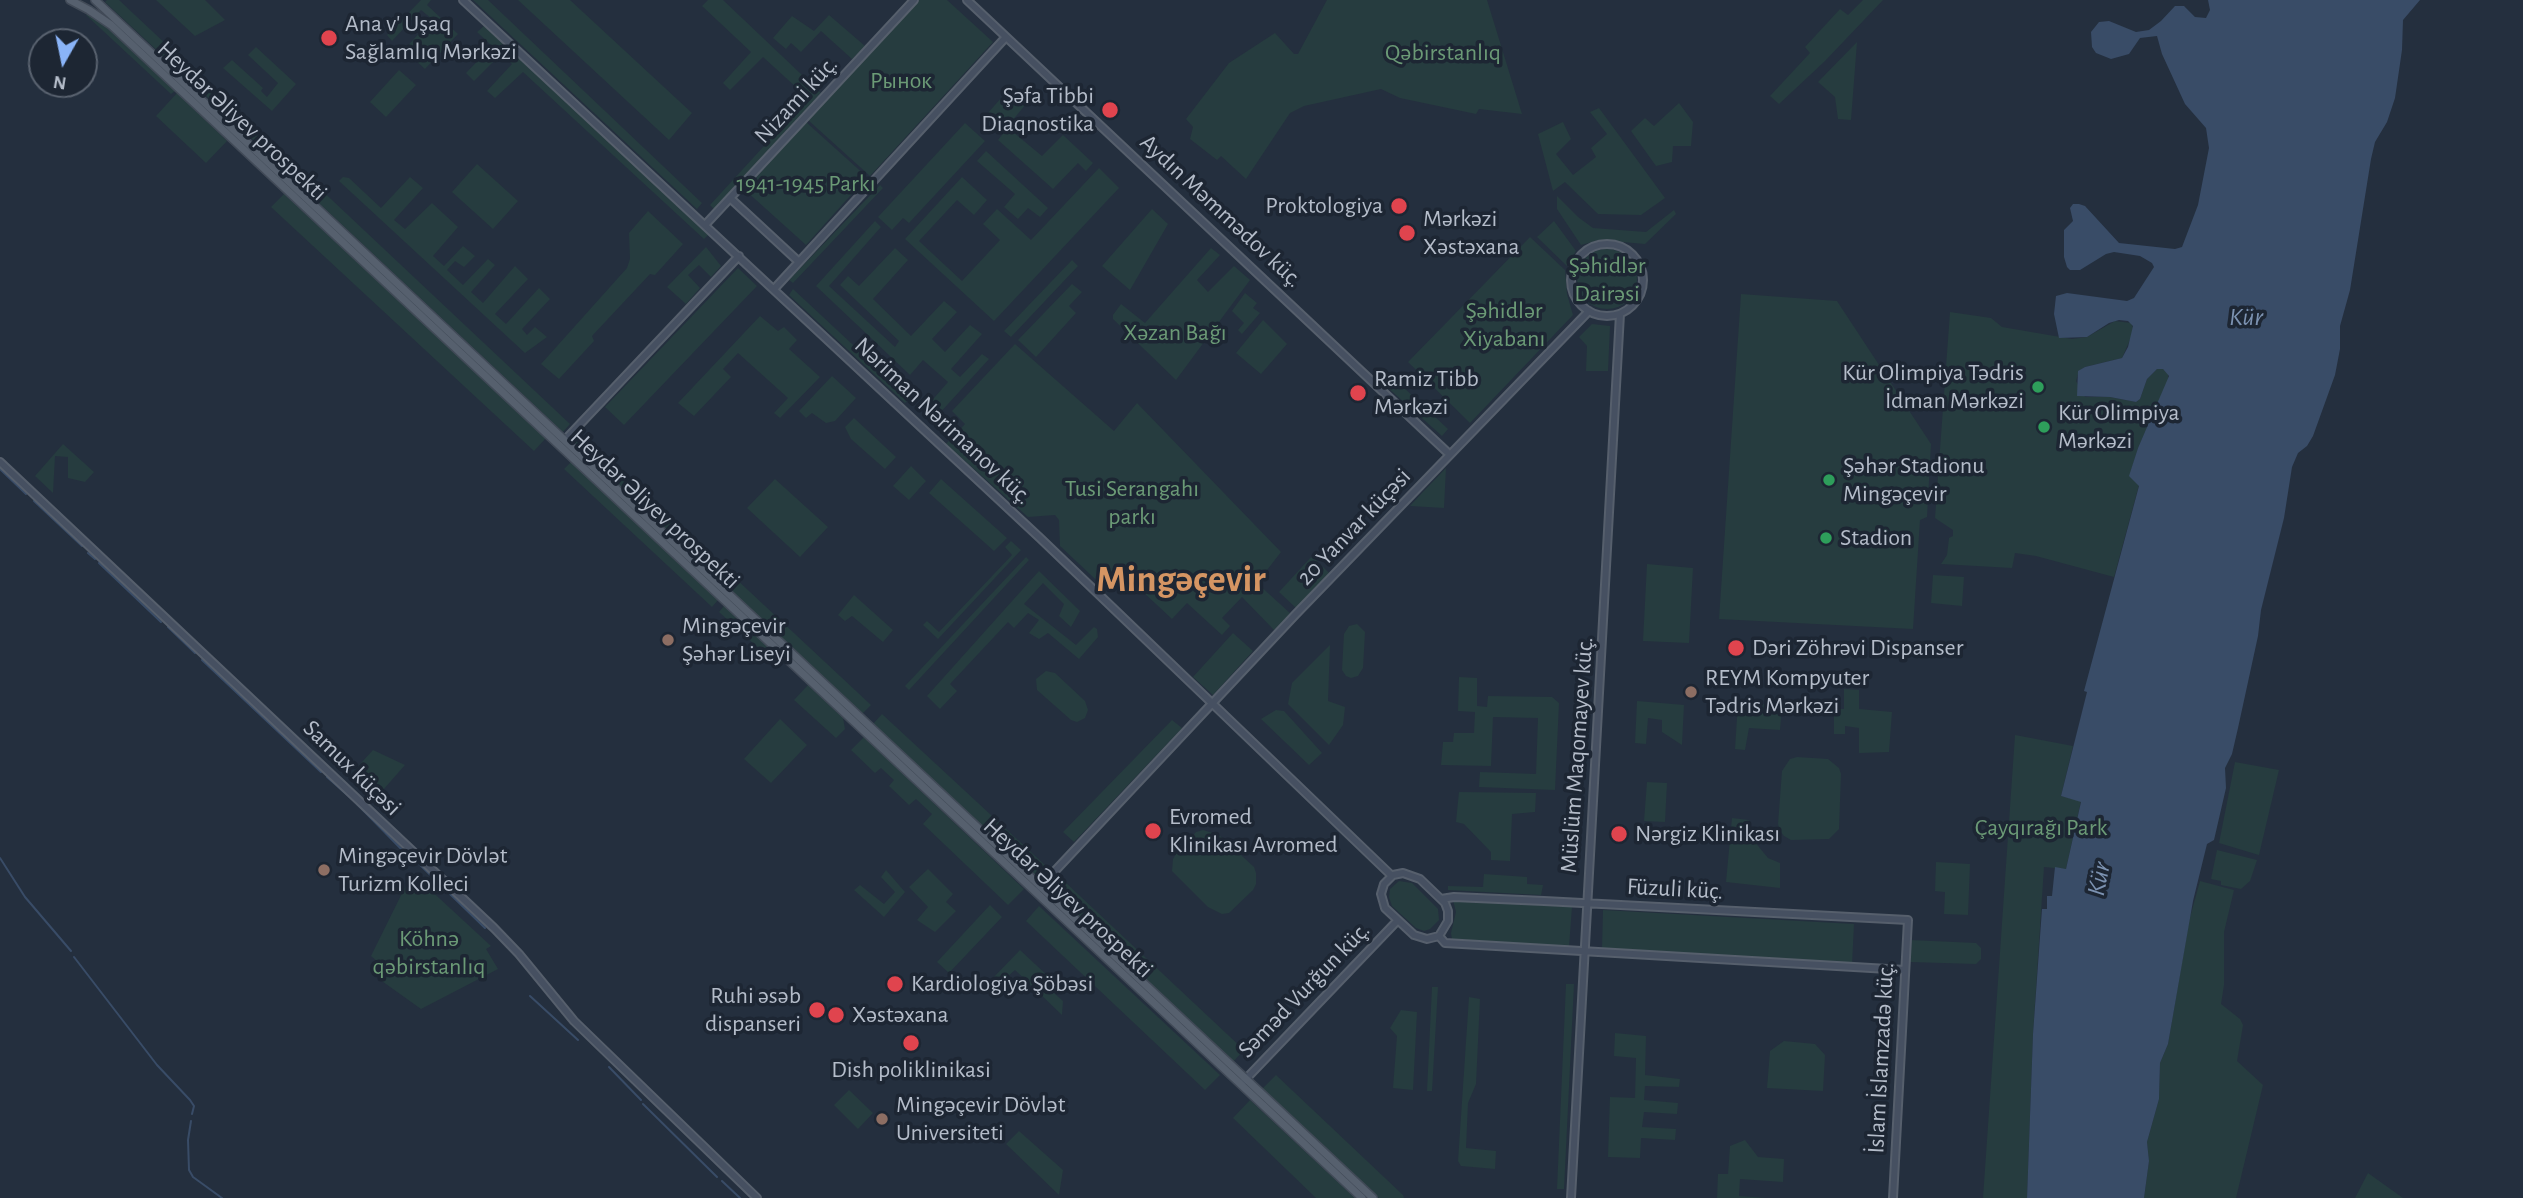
<!DOCTYPE html>
<meta charset="utf-8">
<style>
body{margin:0}
#map{position:relative;width:2523px;height:1198px;overflow:hidden;background:#242f3e;font-family:"Alegreya Sans",sans-serif}
canvas{display:block}
.north{position:absolute;left:28px;top:28px;width:70px;height:70px;box-sizing:border-box;background:#1d2633;border:2px solid #59626f;border-radius:50%;rotate:189deg;font-size:19px;font-weight:700;line-height:28px;text-align:center;color:#b4bcc9}
.north::after{content:'';display:block;margin:auto;width:24px;height:32px;background:#8ab4f8;clip-path:polygon(50% 0,100% 100%,50% 72%,0 100%)}
</style>
<div id="map">
<canvas width="2523" height="1198"></canvas>
<div class="north">N</div>
</div>
<script>
const ctx = document.querySelector('canvas').getContext('2d');
ctx.lineJoin = 'round';
function fill(path, color) {
  ctx.fillStyle = color;
  ctx.fill(path, 'evenodd');
}
function poly(rows) {
  const path = new Path2D();
  for (const r of rows) {
    if (r.length === 3) {
      path.moveTo(r[0] + r[2], r[1]);
      path.arc(r[0], r[1], r[2], 0, 2 * Math.PI);
      continue;
    }
    path.moveTo(r[0], r[1]);
    for (let i = 2; i < r.length; i += 2) path.lineTo(r[i], r[i + 1]);
  }
  return path;
}
function trace(path, color, width, dash) {
  ctx.strokeStyle = color;
  ctx.lineWidth = width;
  ctx.lineCap = dash ? 'butt' : 'round';
  ctx.setLineDash(dash || []);
  ctx.stroke(path);
}
function drawText(font, color, halo, rows, align = 'center') {
  ctx.font = font + ' "Alegreya Sans",sans-serif';
  ctx.lineWidth = 7;
  ctx.setLineDash([]);
  ctx.textBaseline = 'middle';
  ctx.strokeStyle = halo;
  ctx.fillStyle = color;
  for (const [text, x, y, turn = 0] of rows) {
    ctx.save();
    ctx.translate(x, y);
    ctx.rotate((+turn || 0) * Math.PI / 180);
    ctx.textAlign = isNaN(turn) ? turn : align;
    if (halo) ctx.strokeText(text, 0, 0);
    ctx.fillText(text, 0, 0);
    ctx.restore();
  }
}
fill(poly([
 [107,0,119,0,269,141,262,148,105,2],
 [156,0,205,0,225,20,195,36],
 [421,0,431,0,427,5,458,34,425,69,404,50,432,19,421,10,392,41,387,35],
 [473,0,488,0,702,203,697,209],
 [518,0,570,0,692,113,669,140],
 [708,0,723,0,821,93,714,209,710,205,808,98,763,57,730,90,723,83,751,52,702,6],
 [919,0,947,0,993,42,870,176,808,120],
 [1327,0,1487,0,1522,114,1479,109,1476,114,1400,98,1381,89,1304,106,1290,113,1246,179,1221,156,1217,160,1190,139,1193,127,1186,119,1229,63,1275,33,1294,54,1298,54],
 [1863,0,1883,0,1825,61,1779,104,1770,96,1810,53,1805,47,1840,9,1848,15],
 [88,13,104,25,175,91,171,94,86,15],
 [829,15,865,46,852,59,821,31,801,52,791,43,786,49,773,38,792,16,814,31],
 [484,26,708,235,704,239,523,72,495,98,487,91,512,64,501,54,474,81,466,73,492,46,477,32],
 [1857,42,1851,120,1838,119,1835,97,1818,82],
 [256,47,296,84,272,111,223,68,232,60,263,88,261,91,267,97,278,83,248,55],
 [399,70,416,85,386,117,370,102],
 [1010,88,1026,104,1007,127,1042,156,1063,135,1093,163,1086,171,1078,163,1053,189,998,140,1005,131,987,114],
 [177,93,227,141,206,163,156,116],
 [1679,103,1693,122,1691,146,1673,146,1672,162,1656,166,1631,131,1645,118,1654,126],
 [1599,108,1665,198,1641,215,1598,214,1565,182,1553,191,1538,134,1563,122,1571,139,1556,154,1573,175,1596,157,1591,148,1607,134,1590,112],
 [806,122,867,177,806,245,745,190],
 [965,123,985,141,909,223,903,218,892,230,878,217],
 [986,151,1048,208,1040,217,1028,208,1018,219,1004,207,1015,194,977,161],
 [281,152,570,424,563,432,273,160],
 [477,164,518,201,493,229,452,192],
 [1099,168,1119,188,994,321,905,239,962,177,987,200,974,215,957,200,919,241,962,281,1000,240,983,224,997,209,1031,240],
 [343,177,349,178,381,208,410,177,423,188,394,220,405,229,432,203,458,227,433,256,444,266,463,246,475,256,464,267,455,261,447,270,463,285,488,259,495,265,471,292,483,303,515,266,528,279,495,314,506,324,539,288,550,299,522,329,527,335,535,327,547,337,525,353,339,181],
 [880,185,883,188,793,283,789,280],
 [284,194,546,438,534,451,271,207],
 [1557,196,1578,217,1593,228,1646,232,1674,210,1676,214,1645,244,1599,240,1581,245,1557,209],
 [1152,209,1168,224,1130,290,1102,266],
 [648,211,683,244,655,275,650,274,592,336,594,341,559,379,541,364,627,268,630,259,629,233],
 [875,221,881,227,829,286,895,347,899,341,840,285,848,276,859,286,895,248,908,260,873,299,911,336,944,301,957,312,932,339,945,352,970,325,982,334,951,369,960,377,982,354,989,359,938,415,928,405,948,382,923,360,910,375,816,286],
 [1554,221,1576,251,1567,266,1537,237],
 [1530,237,1565,270,1567,294,1573,315,1470,423,1408,362],
 [706,247,721,266,711,277,699,265,688,275,700,288,686,304,667,287],
 [1211,248,1220,255,1197,280,1208,292,1234,266,1250,280,1176,380,1113,319,1113,315,1121,304,1145,323],
 [1607,279,30],
 [1072,260,1078,266,1011,337,1004,331],
 [738,268,757,286,624,425,605,407],
 [1072,284,1082,292,1069,306,1076,313,1036,357,1018,340],
 [793,289,910,398,905,403,789,295],
 [1245,293,1257,303,1253,308,1260,313,1242,334,1238,330,1244,323,1232,311],
 [1741,294,1837,301,1931,444,1927,517,1920,520,1913,629,1719,619],
 [1950,312,1991,318,2002,327,2072,339,2087,337,2115,321,2131,323,2133,328,2132,335,2122,358,2085,367,2079,371,2076,381,2085,397,2110,397,2136,402,2140,399,2147,379,2157,369,2163,369,2168,374,2168,381,2138,448,2130,475,2139,485,2114,577,2036,556,2015,553,2012,568,1941,564,1947,555,1949,538,1953,536,1953,530,1935,518],
 [760,316,778,331,784,327,797,340,789,349,820,377,780,418,774,413,788,398,738,353,723,369,731,377,694,416,678,403],
 [1263,320,1287,344,1261,374,1236,353],
 [1592,324,1610,326,1608,371,1586,371,1587,346,1579,337],
 [1015,344,1114,431,1137,403,1281,552,1257,583,1291,614,1274,630,1242,597,1222,618,1230,626,1222,635,1187,603,1172,619,1126,576,1109,592,1060,546,1059,520,1055,515,1028,517,946,444,965,424,952,411],
 [1386,371,1448,429,1442,436,1378,379],
 [832,376,856,398,835,421,826,423,812,413,806,418,799,411],
 [854,418,896,457,885,469,851,439,845,427],
 [582,435,871,705,862,714,573,444],
 [63,444,94,472,85,482,68,478,68,457,55,456,53,493,35,476],
 [571,462,718,600,712,607,564,469],
 [911,466,926,481,909,500,893,486],
 [1446,468,1444,508,1410,506,1422,493],
 [775,479,828,527,800,557,747,508],
 [941,479,1007,538,994,551,929,493],
 [1011,541,1021,550,938,639,923,625,927,621,939,632,1012,555,1005,547],
 [1312,556,1329,573,1296,608,1279,592],
 [1026,557,1029,560,909,690,905,686],
 [1647,564,1693,568,1689,643,1643,641],
 [1039,571,1080,611,1071,627,1059,616,1064,604,1043,583,1024,604,1076,645,1094,627,1097,629,1098,637,1079,659,1048,633,1039,639,1029,633,1039,620,1028,613,1014,628,1008,622,950,684,957,691,940,709,927,696],
 [1933,575,1964,577,1962,606,1931,603],
 [854,595,893,630,883,642,852,616,845,621,838,615],
 [724,606,784,662,779,667,719,612],
 [1357,624,1365,632,1363,668,1358,676,1351,678,1346,676,1342,670,1344,634,1349,626],
 [1233,633,1253,651,1213,695,1193,677],
 [1330,645,1328,701,1345,707,1343,725,1329,745,1288,704,1292,683],
 [1046,671,1055,673,1085,701,1088,710,1085,718,1077,722,1071,720,1037,690,1036,679],
 [1459,677,1477,678,1477,706,1487,707,1488,696,1552,697,1559,703,1555,790,1479,787,1480,772,1536,774,1538,718,1493,717,1491,766,1441,765,1443,742,1453,742,1454,733,1474,733,1475,712,1458,711],
 [808,685,843,718,845,729,836,738,794,700],
 [1844,689,1859,690,1859,709,1892,712,1889,752,1859,753,1859,728,1845,726,1845,734,1834,734,1834,709,1844,709],
 [1637,701,1684,705,1682,745,1662,732,1662,720,1648,718,1646,744,1635,743],
 [1738,703,1782,705,1780,730,1749,728,1745,750,1735,749],
 [1276,710,1284,711,1322,753,1309,765,1261,719],
 [882,714,1046,866,1035,877,873,724],
 [780,719,807,745,771,783,744,759],
 [1172,720,1182,728,1074,842,1063,832],
 [2015,735,2073,746,2061,796,2081,801,2066,869,2044,867,2033,1034,2027,1198,1983,1198],
 [864,737,1024,889,1008,905,923,824,932,814,916,799,909,805,889,786,894,780,881,768,875,773,851,750],
 [373,750,405,765,376,798,350,775],
 [1797,757,1828,759,1839,768,1841,774,1839,829,1829,839,1791,840,1784,836,1780,831,1778,824,1782,771,1790,759],
 [2235,762,2279,770,2259,855,2219,843],
 [1647,782,1667,783,1665,822,1644,821],
 [1459,792,1536,793,1535,812,1512,814,1510,861,1491,860,1491,852,1464,824,1456,822],
 [1732,818,1749,820,1749,835,1768,858,1780,863,1780,888,1726,882],
 [1203,830,1219,835,1254,867,1256,873,1256,884,1253,890,1229,913,1222,914,1208,907,1172,871,1173,859,1176,854,1196,832],
 [2217,850,2257,860,2250,881,2241,889,2221,885,2221,881,2211,879],
 [1936,862,1970,864,1968,915,1944,914,1945,892,1935,891],
 [928,869,953,894,946,902,956,911,935,932,917,920,928,907,909,887],
 [886,870,905,892,884,917,854,890,860,885,884,904,895,892,881,877],
 [412,873,491,946,486,949,498,969,421,1009,379,979,385,968,371,956],
 [1484,874,1527,877,1527,884,1543,885,1541,895,1448,890,1448,886,1483,887],
 [1064,881,1244,1050,1232,1063,1052,893],
 [1399,881,1412,883,1438,909,1439,920,1430,929,1424,931,1416,928,1392,906,1389,897,1390,889],
 [2200,881,2234,890,2224,932,2224,985,2221,1004,2240,1019,2243,1025,2237,1061,2263,1085,2236,1198,2144,1198,2149,1161,2147,1142,2159,1099,2160,1063,2168,1044,2189,921],
 [1453,900,1572,907,1569,947,1452,939,1451,933,1456,912],
 [990,905,1002,917,949,973,937,962],
 [1039,906,1220,1075,1205,1090,1026,921],
 [1603,910,1854,924,1852,965,1602,948],
 [1910,940,1976,943,1981,948,1981,959,1976,964,1910,962],
 [1020,950,1051,979,1046,986,1063,1001,1062,1015,1015,970,1000,983,993,978],
 [1566,984,1574,984,1564,1189,1557,1189],
 [1432,987,1438,987,1432,1091,1427,1091],
 [1469,997,1480,999,1476,1084,1468,1103,1466,1148,1496,1151,1495,1169,1461,1166,1458,1161],
 [1401,1010,1417,1012,1413,1090,1393,1088,1397,1036,1390,1028],
 [1615,1033,1646,1036,1645,1075,1680,1079,1679,1087,1645,1086,1644,1100,1678,1103,1677,1114,1644,1112,1642,1127,1676,1129,1675,1140,1641,1138,1640,1158,1608,1157,1610,1097,1635,1098,1636,1058,1614,1056],
 [1784,1041,1815,1044,1825,1055,1823,1091,1767,1088,1770,1051],
 [1276,1075,1403,1195,1404,1198,1379,1198,1262,1089],
 [849,1090,873,1113,858,1129,834,1105],
 [1250,1100,1355,1198,1316,1198,1233,1118],
 [1019,1131,1063,1170,1059,1195,1006,1144],
 [1745,1140,1758,1157,1784,1159,1783,1182,1740,1179,1739,1196,1767,1198,1717,1198,1718,1174,1728,1174,1730,1146],
 [2368,1173,2403,1198,2355,1198]
]), '#263c3f');
fill(poly([
 [2208,0,2420,0,2403,20,2402,50,2395,98,2387,122,2375,142,2371,159,2350,290,2340,326,2340,349,2335,375,2313,436,2307,446,2298,453,2292,467,2284,518,2261,610,2258,636,2238,728,2232,754,2225,768,2226,788,2214,840,2207,844,2193,901,2168,1044,2160,1063,2159,1099,2147,1142,2149,1161,2144,1198,2027,1198,2033,1034,2042,909,2047,909,2047,896,2052,896,2055,867,2066,869,2081,802,2061,796,2087,692,2084,691,2139,486,2129,476,2138,448,2169,376,2163,369,2157,369,2147,379,2140,399,2136,402,2110,397,2077,396,2078,371,2085,367,2122,358,2128,347,2133,326,2128,321,2119,320,2109,323,2087,337,2059,338,2054,314,2056,296,2067,293,2127,301,2134,298,2154,267,2152,263,2140,256,2114,252,2106,254,2080,270,2070,270,2067,267,2064,257,2064,230,2073,221,2070,208,2073,204,2079,204,2085,206,2119,243,2175,249,2182,247,2198,205,2209,148,2206,128,2185,104,2162,54,2157,36,2140,38,2129,54,2111,59,2096,53,2092,47,2091,32,2099,22,2109,21,2136,32,2149,30,2161,21,2175,6,2184,6,2195,17,2206,18,2210,10]
]), '#394c67');
trace(poly([
 [0,469,26,494],
 [34,501,82,546],
 [88,553,95,559],
 [99,563,161,622],
 [168,627,195,653],
 [202,660,321,772],
 [327,777,352,799],
 [357,804,409,857],
 [0,858,25,897,71,951],
 [417,862,485,928],
 [74,957,157,1065,190,1100,194,1106,192,1114],
 [530,996,578,1040],
 [609,1067,641,1100],
 [643,1104,717,1177],
 [191,1121,188,1140,189,1170,193,1177,222,1198],
 [722,1181,740,1198]
]), '#394c67', 2);
const secondary = poly([
 [463,0,1040,538,1392,876],
 [967,0,1447,452],
 [730,198,799,262],
 [705,225,914,0],
 [1607,280,36],
 [775,288,1006,37],
 [565,440,739,256],
 [0,462,494,928,519,954,574,1021,757,1198],
 [1403,873,1420,879,1445,903,1448,911,1448,921,1439,936,1427,939,1414,935,1385,908,1381,894,1384,884,1393,875,1403,873],
 [1038,889,1296,614,1589,311],
 [1441,899,1454,897,1544,901,1908,920,1893,1198],
 [1439,936,1445,943,1905,970],
 [1243,1082,1397,921],
 [1571,1198,1620,314]
]);
const primary = poly([
 [70,0,89,10,111,25,1362,1198],
 [95,0,1373,1198]
]);
trace(secondary, '#565f6c', 10);
trace(primary, '#414a57', 10);
trace(secondary, '#465061', 6);
trace(primary, '#56606e', 7);
for (const [x, y, r, color] of [
 [329,38,9,"#e0444e"],
 [1110,110,9,"#e0444e"],
 [1399,206,9,"#e0444e"],
 [1407,233,9,"#e0444e"],
 [2038,387,7,"#2e9e5b"],
 [1358,393,9,"#e0444e"],
 [2044,427,7,"#2e9e5b"],
 [1829,480,7,"#2e9e5b"],
 [1826,538,7,"#2e9e5b"],
 [668,640,7,"#8d6e63"],
 [1736,648,9,"#e0444e"],
 [1691,692,7,"#8d6e63"],
 [1153,831,9,"#e0444e"],
 [1619,834,9,"#e0444e"],
 [324,870,7,"#8d6e63"],
 [895,984,9,"#e0444e"],
 [817,1010,9,"#e0444e"],
 [836,1015,9,"#e0444e"],
 [911,1043,9,"#e0444e"],
 [882,1119,7,"#8d6e63"]
]) {
  const dot = new Path2D();
  dot.arc(x, y, r, 0, 2 * Math.PI);
  ctx.fillStyle = color;
  ctx.fill(dot);
  trace(dot, '#1d2633', 2.5);
}
drawText('24px', '#b4bcc9', '#1d2633', [
 ["Ana v' Uşaq",345,24],
 ["Sağlamlıq Mərkəzi",345,52],
 ["Şəfa Tibbi",1094,96,"right"],
 ["Diaqnostika",1094,124,"right"],
 ["Proktologiya",1383,206,"right"],
 ["Mərkəzi",1423,219],
 ["Xəstəxana",1423,247],
 ["Kür Olimpiya Tədris",2024,373,"right"],
 ["İdman Mərkəzi",2024,401,"right"],
 ["Ramiz Tibb",1374,379],
 ["Mərkəzi",1374,407],
 ["Kür Olimpiya",2058,413],
 ["Mərkəzi",2058,441],
 ["Şəhər Stadionu",1843,466],
 ["Mingəçevir",1843,494],
 ["Stadion",1840,538],
 ["Mingəçevir",682,626],
 ["Şəhər Liseyi",682,654],
 ["Dəri Zöhrəvi Dispanser",1752,648],
 ["REYM Kompyuter",1705,678],
 ["Tədris Mərkəzi",1705,706],
 ["Evromed",1169,817],
 ["Klinikası Avromed",1169,845],
 ["Nərgiz Klinikası",1635,834],
 ["Mingəçevir Dövlət",338,856],
 ["Turizm Kolleci",338,884],
 ["Kardiologiya Şöbəsi",911,984],
 ["Ruhi əsəb",801,996,"right"],
 ["dispanseri",801,1024,"right"],
 ["Xəstəxana",852,1015],
 ["Dish poliklinikasi",911,1070,"center"],
 ["Mingəçevir Dövlət",896,1105],
 ["Universiteti",896,1133]
], 'left');
drawText('24px', '#6b9a76', '#1d2633', [
 ["Qəbirstanlıq",1443,53],
 ["Рынок",901,81],
 ["1941-1945 Parkı",806,184],
 ["Şəhidlər",1607,266],
 ["Dairəsi",1607,294],
 ["Şəhidlər",1504,311],
 ["Xiyabanı",1504,339],
 ["Xəzan Bağı",1175,333],
 ["Tusi Serangahı",1132,489],
 ["parkı",1132,517],
 ["Çayqırağı Park",2041,828],
 ["Köhnə",429,939],
 ["qəbirstanlıq",429,967]
]);
drawText('24px', '#b4bcc9', '#1d2633', [
 ["Nizami küç.",796,100,-47],
 ["Heydər Əliyev prospekti",242,121,43],
 ["Aydın Məmmədov küç.",1221,211,43],
 ["Nəriman Nərimanov küç.",943,421,43],
 ["Heydər Əliyev prospekti",655,509,43],
 ["20 Yanvar küçəsi",1354,527,-46],
 ["Müslüm Maqomayev küç.",1577,755,-86],
 ["Samux küçəsi",352,768,44],
 ["Füzuli küç.",1675,889,3],
 ["Heydər Əliyev prospekti",1068,898,43],
 ["Səməd Vurğun küç.",1304,990,-46],
 ["İslam İslamzadə küç.",1881,1058,-87]
]);
drawText('italic 26px', '#7c92b1', '#1d2633', [
 ["Kür",2246,317],
 ["Kür",2099,879,-79]
]);
drawText('bold 38px', '#d59563', '#1d2633', [
 ["Mingəçevir",1181,580]
]);
</script>
